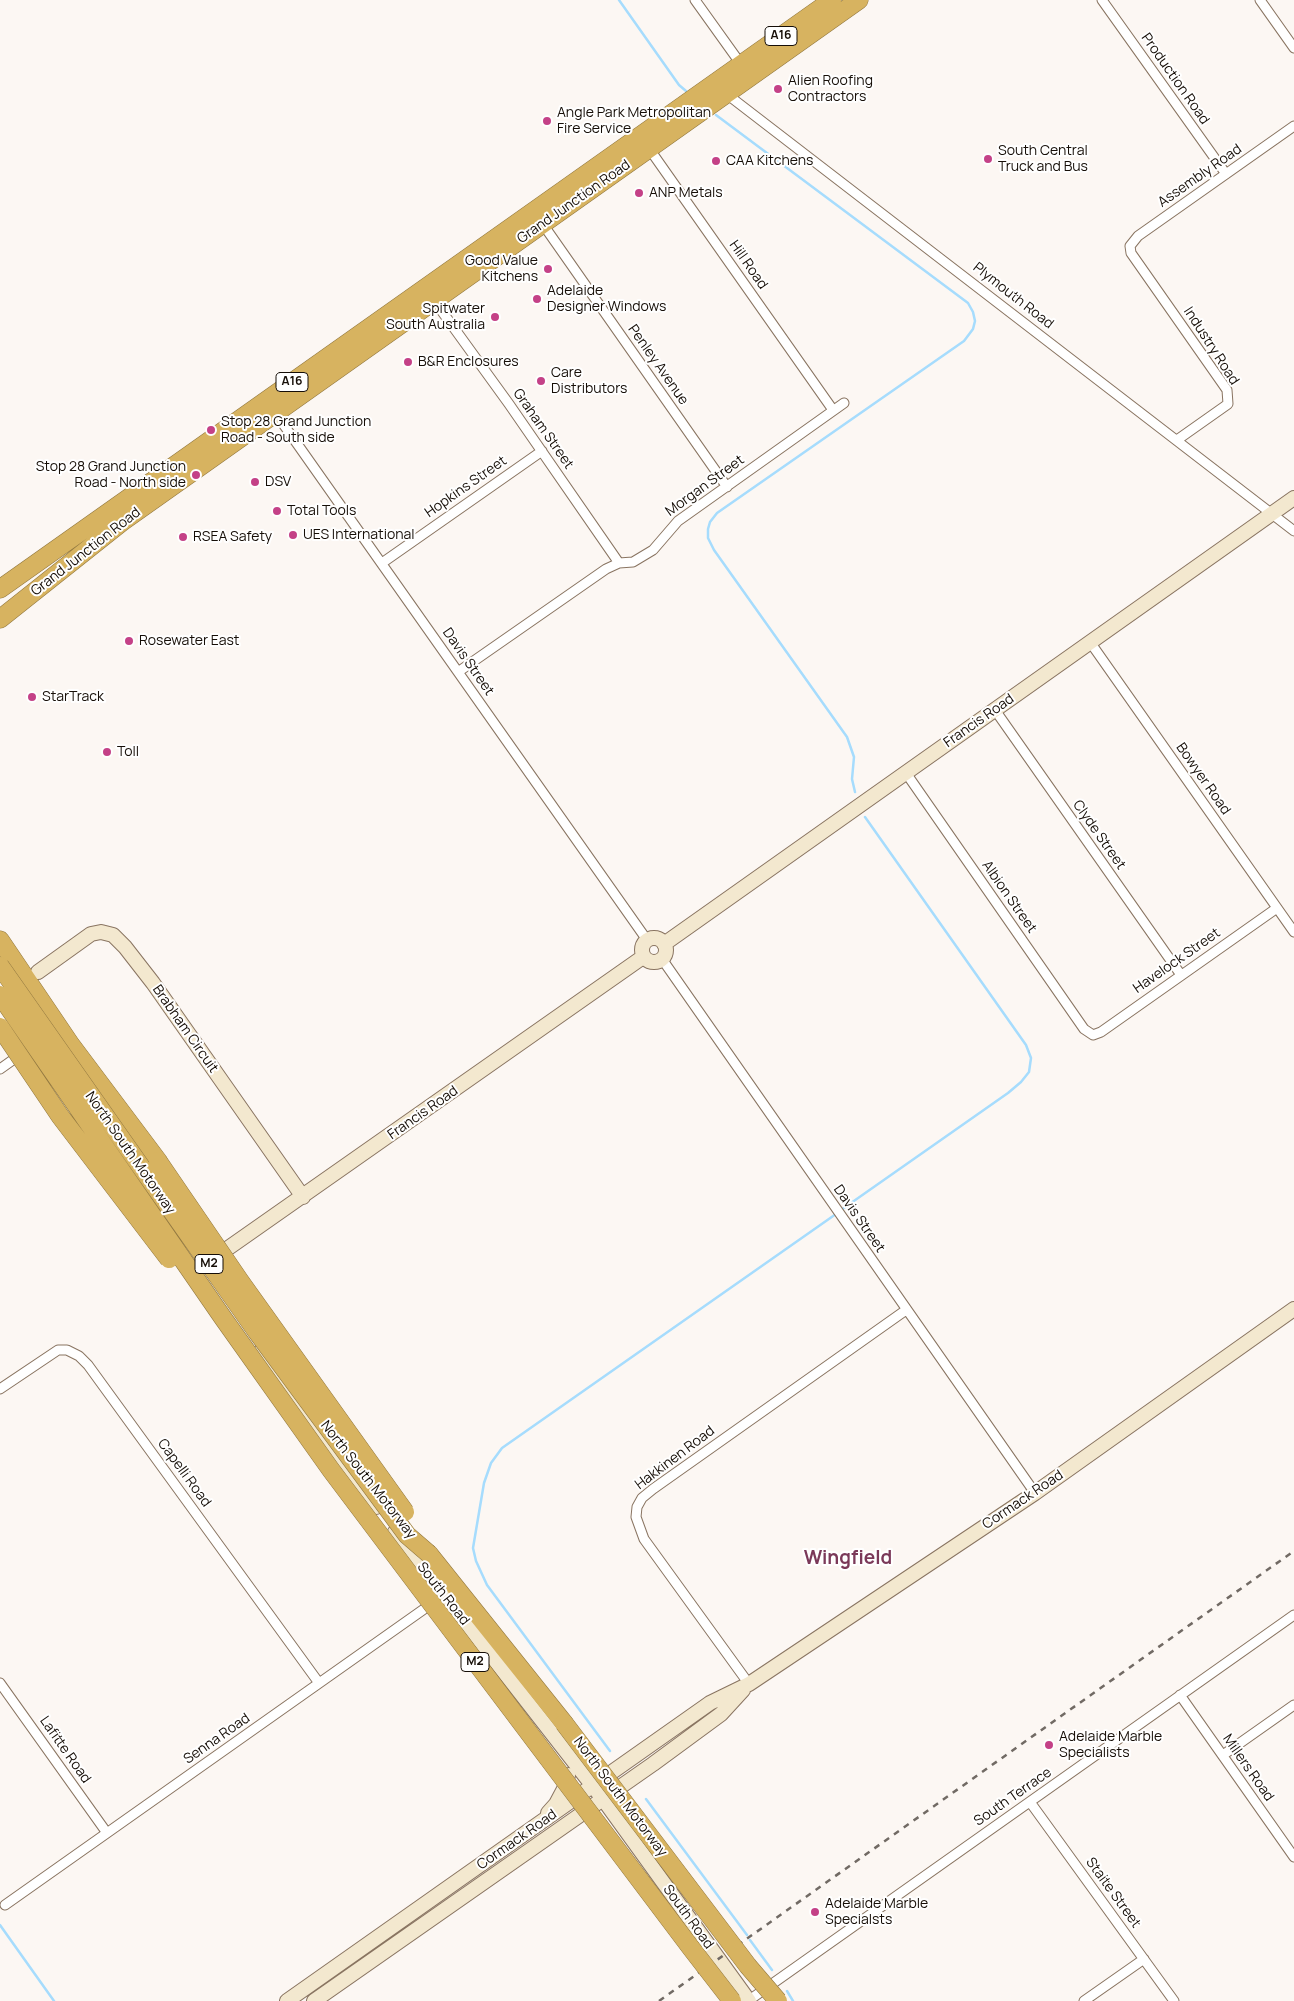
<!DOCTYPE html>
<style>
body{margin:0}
canvas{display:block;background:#fcf7f3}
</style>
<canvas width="1294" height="2001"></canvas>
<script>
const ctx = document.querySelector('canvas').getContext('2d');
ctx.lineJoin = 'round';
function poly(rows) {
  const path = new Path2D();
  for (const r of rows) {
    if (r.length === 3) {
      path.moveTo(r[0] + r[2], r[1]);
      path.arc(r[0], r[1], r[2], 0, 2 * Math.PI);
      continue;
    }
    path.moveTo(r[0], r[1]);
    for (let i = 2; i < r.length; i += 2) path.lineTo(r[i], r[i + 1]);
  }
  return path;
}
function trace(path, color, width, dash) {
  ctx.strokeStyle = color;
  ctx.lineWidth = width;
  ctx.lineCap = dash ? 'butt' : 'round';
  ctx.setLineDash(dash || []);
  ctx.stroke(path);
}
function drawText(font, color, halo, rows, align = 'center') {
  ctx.font = font + ' Manrope,sans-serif';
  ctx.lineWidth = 4;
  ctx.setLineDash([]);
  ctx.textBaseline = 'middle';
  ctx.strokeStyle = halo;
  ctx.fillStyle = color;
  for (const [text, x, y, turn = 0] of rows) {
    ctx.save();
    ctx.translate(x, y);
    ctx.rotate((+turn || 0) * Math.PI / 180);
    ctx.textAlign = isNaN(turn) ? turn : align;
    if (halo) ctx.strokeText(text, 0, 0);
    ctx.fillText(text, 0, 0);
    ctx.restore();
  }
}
trace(poly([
 [619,0,679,85,686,91],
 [716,115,968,303,973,312,975,321,973,329,964,341,717,513,710,522,708,529,708,538,714,550,847,737,854,757,852,779,855,792],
 [841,1210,1008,1093,1021,1082,1029,1072,1031,1058,1026,1045,865,817],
 [610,1751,487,1585,476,1561,473,1548,484,1483,491,1463,502,1448,836,1214],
 [646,1799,747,1935],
 [0,1925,54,2001],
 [750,1940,772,1970],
 [787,1991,793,2001]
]), '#a6dcfd', 2.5);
const street = poly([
 [695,0,743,67],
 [1102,0,1226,174],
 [1260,0,1294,48],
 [724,92,1294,531],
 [648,147,833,410],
 [542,223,727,487],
 [433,299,509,404,619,563],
 [274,411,647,940],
 [1177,440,1228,404,1227,390,1131,253,1130,246,1138,236,1294,126],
 [382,563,542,451],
 [1090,642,1294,932],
 [458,672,606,569,619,563,633,562,653,550,678,521,844,403],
 [995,710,1181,975],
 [906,773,1084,1029,1093,1035,1101,1032,1277,908],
 [662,959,1035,1493],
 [0,1069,31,1047],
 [0,1389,58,1350,67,1350,79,1356,88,1365,319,1683],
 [0,1683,107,1833],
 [749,1684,644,1539,636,1517,637,1507,642,1498,653,1489,906,1310],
 [1180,1695,1294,1857],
 [1223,1755,1294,1705],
 [1030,1802,1174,2001],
 [5,1905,434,1602],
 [748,2001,1294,1615],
 [1084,2001,1144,1959]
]);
const secondary = poly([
 [654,950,12],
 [664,944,1294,498],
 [38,972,91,934,101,932,113,935,125,947,153,983,303,1197],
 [214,1258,643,957],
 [261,1351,321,1437,376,1507],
 [395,1532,603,1799,749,2001],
 [548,1813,556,1804,564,1789,568,1775],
 [287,2001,710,1703,749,1684,1035,1493,1294,1309],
 [314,2001,653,1764,721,1714,743,1690]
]);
const highway = poly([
 [0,589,832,0],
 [0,619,122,522,859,0],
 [0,940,71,1045,158,1161],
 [429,1554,564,1723]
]);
trace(street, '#897461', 11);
trace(secondary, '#897461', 16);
trace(highway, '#937941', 19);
trace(street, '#fff', 9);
trace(secondary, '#f3e8cf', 14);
trace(highway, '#d7b360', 18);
trace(poly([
 [659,2001,1294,1551]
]), '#716a64', 2.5, [6, 6]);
const highwayBridge = poly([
 [0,966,257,1332,407,1535,429,1554],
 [0,995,223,1318,331,1470,691,1948,732,2001],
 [0,1027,60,1116,169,1259],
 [158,1161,240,1281,405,1512],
 [564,1723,748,1966,778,2001]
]);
trace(highwayBridge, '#937941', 19, []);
trace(highwayBridge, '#d7b360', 18);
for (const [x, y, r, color] of [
 [778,89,5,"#c44187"],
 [547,121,5,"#c44187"],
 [988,159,5,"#c44187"],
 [716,161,5,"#c44187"],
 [639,193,5,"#c44187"],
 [548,269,5,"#c44187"],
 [537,299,5,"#c44187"],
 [495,317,5,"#c44187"],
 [408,362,5,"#c44187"],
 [541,381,5,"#c44187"],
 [211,430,5,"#c44187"],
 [196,475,5,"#c44187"],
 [255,482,5,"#c44187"],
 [277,511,5,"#c44187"],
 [293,535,5,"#c44187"],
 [183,537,5,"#c44187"],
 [129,641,5,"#c44187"],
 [32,697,5,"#c44187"],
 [107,752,5,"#c44187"],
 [1049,1745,5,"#c44187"],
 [815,1912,5,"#c44187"]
]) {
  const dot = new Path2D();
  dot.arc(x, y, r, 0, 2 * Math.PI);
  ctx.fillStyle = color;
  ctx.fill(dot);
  trace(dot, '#fff', 2);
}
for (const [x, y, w] of [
 [781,36,32],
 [292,382,32],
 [209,1264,28],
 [475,1662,28]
]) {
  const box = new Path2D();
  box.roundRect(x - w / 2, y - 9.5, w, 19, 4);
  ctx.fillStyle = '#fff';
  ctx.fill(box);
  trace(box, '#160e07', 1);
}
drawText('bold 12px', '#160e07', null, [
 ["A16",781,36],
 ["A16",292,382],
 ["M2",209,1264],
 ["M2",475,1662]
]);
drawText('14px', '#160e07', '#fff', [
 ["Production Road",1175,79,55],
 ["Assembly Road",1200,176,-35],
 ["Grand Junction Road",574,202,-35],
 ["Hill Road",748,265,55],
 ["Plymouth Road",1013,296,38],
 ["Industry Road",1211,346,57],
 ["Penley Avenue",658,365,55],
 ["Graham Street",543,429,55],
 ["Morgan Street",705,486,-36],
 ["Hopkins Street",466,487,-35],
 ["Grand Junction Road",86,552,-38],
 ["Davis Street",468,662,55],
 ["Francis Road",979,721,-35],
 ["Bowyer Road",1203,779,55],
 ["Clyde Street",1099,835,55],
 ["Albion Street",1009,897,55],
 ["Havelock Street",1177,961,-35],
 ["Brabham Circuit",185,1029,55],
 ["Francis Road",423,1113,-35],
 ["North South Motorway",130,1153,55],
 ["Davis Street",859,1219,55],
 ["Hakkinen Road",675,1458,-37],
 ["Capelli Road",184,1473,54],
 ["North South Motorway",368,1480,52],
 ["Cormack Road",1023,1500,-34],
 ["South Road",443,1594,52],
 ["Senna Road",217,1739,-35],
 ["Lafitte Road",65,1750,55],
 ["Millers Road",1248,1768,55],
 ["North South Motorway",620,1797,53],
 ["South Terrace",1013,1797,-35],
 ["Cormack Road",517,1840,-35],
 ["Staite Street",1113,1893,54],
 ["South Road",688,1917,54]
]);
drawText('14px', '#160e07', '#fff', [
 ["Alien Roofing",788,81],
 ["Contractors",788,97],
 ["Angle Park Metropolitan",557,113],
 ["Fire Service",557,129],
 ["South Central",998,151],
 ["Truck and Bus",998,167],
 ["CAA Kitchens",726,161],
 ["ANP Metals",649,193],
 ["Good Value",538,261,"right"],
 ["Kitchens",538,277,"right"],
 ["Adelaide",547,291],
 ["Designer Windows",547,307],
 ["Spitwater",485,309,"right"],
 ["South Australia",485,325,"right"],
 ["B&R Enclosures",418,362],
 ["Care",551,373],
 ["Distributors",551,389],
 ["Stop 28 Grand Junction",221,422],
 ["Road - South side",221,438],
 ["Stop 28 Grand Junction",186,467,"right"],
 ["Road - North side",186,483,"right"],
 ["DSV",265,482],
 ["Total Tools",287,511],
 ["UES International",303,535],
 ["RSEA Safety",193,537],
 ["Rosewater East",139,641],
 ["StarTrack",42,697],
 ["Toll",117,752],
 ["Adelaide Marble",1059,1737],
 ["Specialists",1059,1753],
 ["Adelaide Marble",825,1904],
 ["Specialsts",825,1920]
], 'left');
drawText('bold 19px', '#7b3959', '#fff', [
 ["Wingfield",848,1559]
]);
</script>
